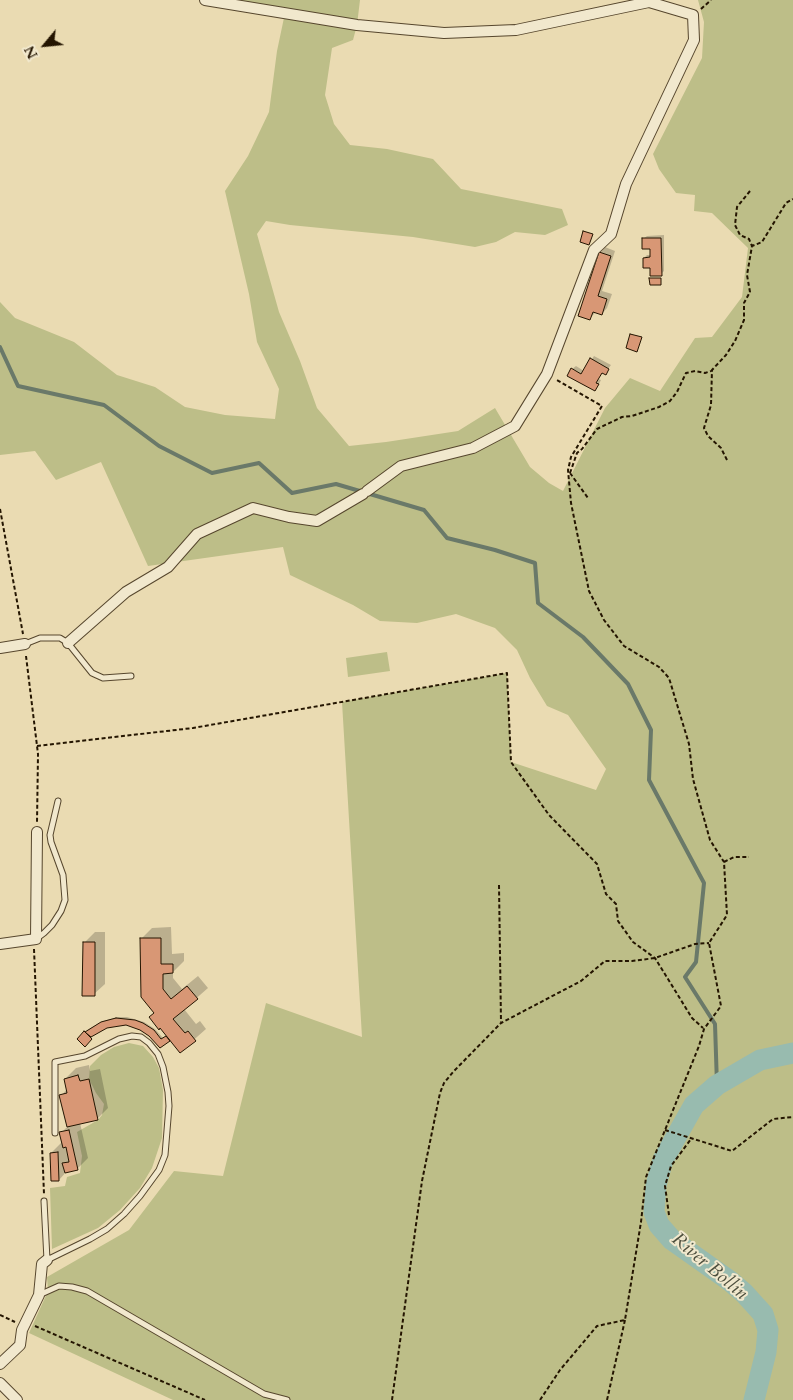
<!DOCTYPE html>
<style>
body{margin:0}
#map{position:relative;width:793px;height:1400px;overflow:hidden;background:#eadbb2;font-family:Cardo,serif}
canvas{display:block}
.north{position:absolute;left:20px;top:20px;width:50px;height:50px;-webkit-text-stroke:4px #f1e8cd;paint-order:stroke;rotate:242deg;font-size:14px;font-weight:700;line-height:20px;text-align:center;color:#241501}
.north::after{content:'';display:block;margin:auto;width:18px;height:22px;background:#241501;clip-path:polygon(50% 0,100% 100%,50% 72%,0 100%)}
</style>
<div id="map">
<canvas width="793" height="1400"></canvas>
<div class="north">N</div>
</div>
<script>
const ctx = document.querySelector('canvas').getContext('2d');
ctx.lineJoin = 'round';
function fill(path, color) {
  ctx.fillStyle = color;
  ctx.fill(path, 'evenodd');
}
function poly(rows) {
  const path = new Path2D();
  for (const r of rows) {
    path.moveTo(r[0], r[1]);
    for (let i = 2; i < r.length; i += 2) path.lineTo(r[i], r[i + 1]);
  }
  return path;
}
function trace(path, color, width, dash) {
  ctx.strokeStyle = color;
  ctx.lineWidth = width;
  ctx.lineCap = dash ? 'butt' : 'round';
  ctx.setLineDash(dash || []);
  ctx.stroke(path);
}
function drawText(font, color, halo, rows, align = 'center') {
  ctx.font = font + ' Cardo,serif';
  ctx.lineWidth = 4;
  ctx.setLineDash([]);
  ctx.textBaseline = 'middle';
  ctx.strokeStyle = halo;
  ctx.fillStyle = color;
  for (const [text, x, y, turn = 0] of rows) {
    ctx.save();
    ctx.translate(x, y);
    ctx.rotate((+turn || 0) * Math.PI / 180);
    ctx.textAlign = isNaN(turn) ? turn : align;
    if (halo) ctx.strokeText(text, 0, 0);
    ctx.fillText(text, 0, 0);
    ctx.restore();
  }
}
fill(poly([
 [205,0,360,0,357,25,353,40,332,48,325,95,334,124,350,145,387,149,433,159,461,189,562,209,568,225,545,235,515,232,496,242,475,247,413,237,290,225,266,221,257,234,279,312,300,361,317,408,349,446,386,442,458,431,495,408,530,467,549,483,563,491,605,408,630,378,660,391,695,338,712,337,742,297,748,248,712,213,694,211,695,195,676,193,659,169,653,154,702,58,704,22,698,0,793,0,793,1400,173,1400,29,1333,48,1291,47,1277,129,1230,174,1171,223,1176,266,1003,362,1037,342,702,507,673,511,762,596,790,606,769,568,715,547,706,530,678,517,650,495,628,456,614,417,623,380,621,353,605,290,575,283,547,148,566,101,462,56,480,35,451,0,455,0,302,15,318,74,342,117,375,155,387,185,407,225,415,275,419,279,389,257,342,249,294,225,191,248,156,269,112,277,51,285,13],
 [387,652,390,671,348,677,346,658],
 [129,1043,143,1046,153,1057,159,1068,163,1090,162,1138,152,1168,140,1188,120,1210,98,1228,52,1249,50,1188,65,1186,67,1177,80,1173,82,1156,77,1132,98,1120,102,1115,104,1104,96,1093,89,1079,90,1066,101,1055,114,1047]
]), '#bdbe88');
fill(poly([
 [664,235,664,271,661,274,644,258,647,255,651,255,651,247,643,239,647,236],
 [605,247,615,251,602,291,612,294,607,308,602,314,596,312,590,318,600,253],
 [594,356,611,365,605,373,603,372,598,379,601,380,598,386,572,369,576,366,584,371],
 [171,927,172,954,184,953,184,961,173,972,173,978,182,989,198,976,208,988,184,1009,196,1024,200,1021,206,1029,180,1052,171,1039,161,1047,150,1035,141,1029,126,1024,112,1025,91,1036,92,1037,85,1045,79,1039,87,1030,103,1021,118,1017,127,1017,144,1022,155,1029,163,1038,168,1035,155,1012,141,939,152,928],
 [95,932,105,932,105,984,94,994,84,943],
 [89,1065,90,1071,100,1069,108,1108,98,1118,80,1123,88,1158,77,1169,67,1171,59,1180,51,1153,62,1142,61,1133,68,1126,61,1096,67,1089,65,1079,76,1068]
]), '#0003');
trace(poly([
 [0,347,18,386,104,405,159,446,212,473,259,463,292,493,336,484,424,510,447,538,495,550,535,563,538,603,583,637,628,684,651,730,649,780,704,883,696,962,685,977,715,1024,717,1085]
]), '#6a7969', 4);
trace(poly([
 [754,1400,766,1352,768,1330,763,1314,744,1293,730,1281,672,1240,659,1225,654,1212,656,1185,663,1160,694,1105,717,1085,760,1060,793,1053]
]), '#98bbaf', 21);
const building = poly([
 [583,231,593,234,589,245,580,242,583,231],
 [642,238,661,238,662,276,650,276,650,268,643,268,643,258,650,257,650,249,642,249,642,238],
 [599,252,611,256,598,296,607,299,602,315,593,312,590,320,578,316,599,252],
 [649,278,661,278,661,285,650,285,649,278],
 [630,334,642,337,637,352,626,348,630,334],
 [590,358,609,369,606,375,602,373,596,383,599,384,595,391,567,376,571,368,581,374,590,358],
 [140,938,161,938,161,964,173,964,173,973,163,974,163,989,171,999,187,986,198,999,173,1019,185,1033,188,1031,196,1041,180,1053,160,1028,159,1030,149,1017,154,1013,141,997,140,938],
 [83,942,95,942,95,996,82,996,83,942],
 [116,1018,135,1020,143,1023,154,1030,161,1039,166,1036,170,1041,160,1048,149,1036,140,1030,126,1025,107,1028,91,1037,85,1032,101,1022,116,1018],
 [84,1031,92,1039,85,1047,77,1039,84,1031],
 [78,1075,80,1081,89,1079,98,1120,67,1127,59,1095,67,1093,64,1079,78,1075],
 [69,1130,78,1170,65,1173,62,1163,69,1162,66,1147,63,1148,59,1132,69,1130],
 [58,1152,59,1181,51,1181,50,1153,58,1152]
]);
fill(building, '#d89775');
trace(building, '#241501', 1);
const lane = poly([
 [25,644,40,638,60,638,68,643,92,673,103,678,131,676],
 [36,939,44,933,52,925,61,911,65,900,63,875,51,842,50,835,58,801],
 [44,1201,47,1260,90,1239,107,1229,124,1214,140,1196,159,1170,165,1155,169,1106,168,1092,163,1067,158,1054,149,1043,141,1037,132,1036,119,1039,85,1056,55,1062,55,1133],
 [39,1295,59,1286,72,1287,87,1291,264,1394,287,1400]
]);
const street = poly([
 [205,0,357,25,444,33,516,30,649,2,693,15,694,40,626,184,611,234,594,250,547,374,515,426,473,448,401,466,367,491],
 [68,643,126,592,168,567,197,534,253,508,289,517,317,521,363,494],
 [0,648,25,644],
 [0,944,36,939,37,832],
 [0,1364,20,1345,22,1330,39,1295,42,1264,47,1260],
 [0,1383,17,1400]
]);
trace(lane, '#56462d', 7);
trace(street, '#56462d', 12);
trace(poly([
 [701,9,711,0],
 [750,191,737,207,735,225,740,235,749,239,752,246],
 [727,460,721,448,708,436,704,428,711,405,712,370,726,355,735,341,744,320,744,303,750,292,747,275,752,246,762,242,786,203,793,199],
 [570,473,577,453,582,449,597,429,622,417,632,416,659,407,670,401,677,392,686,373,695,371,705,373,711,371],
 [570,473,588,498],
 [0,509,23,634],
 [26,656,38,754,37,823],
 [37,746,193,728,507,673,511,762,549,815,597,864,606,894,616,904,618,921,633,942,655,958,692,1018,703,1028],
 [724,862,734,857,749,857],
 [499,885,501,1022],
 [34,949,44,1194],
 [665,1130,732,1151,773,1119,793,1117],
 [669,1215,665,1186,671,1166,691,1139],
 [0,1315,15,1322],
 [35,1326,205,1400],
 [392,1400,422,1181,440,1093,444,1083,453,1072,501,1023,581,981,605,961,632,961,655,958,695,944,709,943],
 [540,1400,560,1370,597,1326,625,1320,641,1222,646,1177,699,1046,704,1029,721,1006,709,943,727,915,724,862,710,840,693,779,689,744,669,678,659,667,624,646,604,620,589,591,571,503,568,470,571,457,602,406,557,380],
 [607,1400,625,1320]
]), '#241501', 2, [4, 2.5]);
trace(lane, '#f1e8cd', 5);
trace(street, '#f1e8cd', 10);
drawText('italic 19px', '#4d4f3e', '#f1e8cd', [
 ["River Bollin",709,1267,40]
]);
</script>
